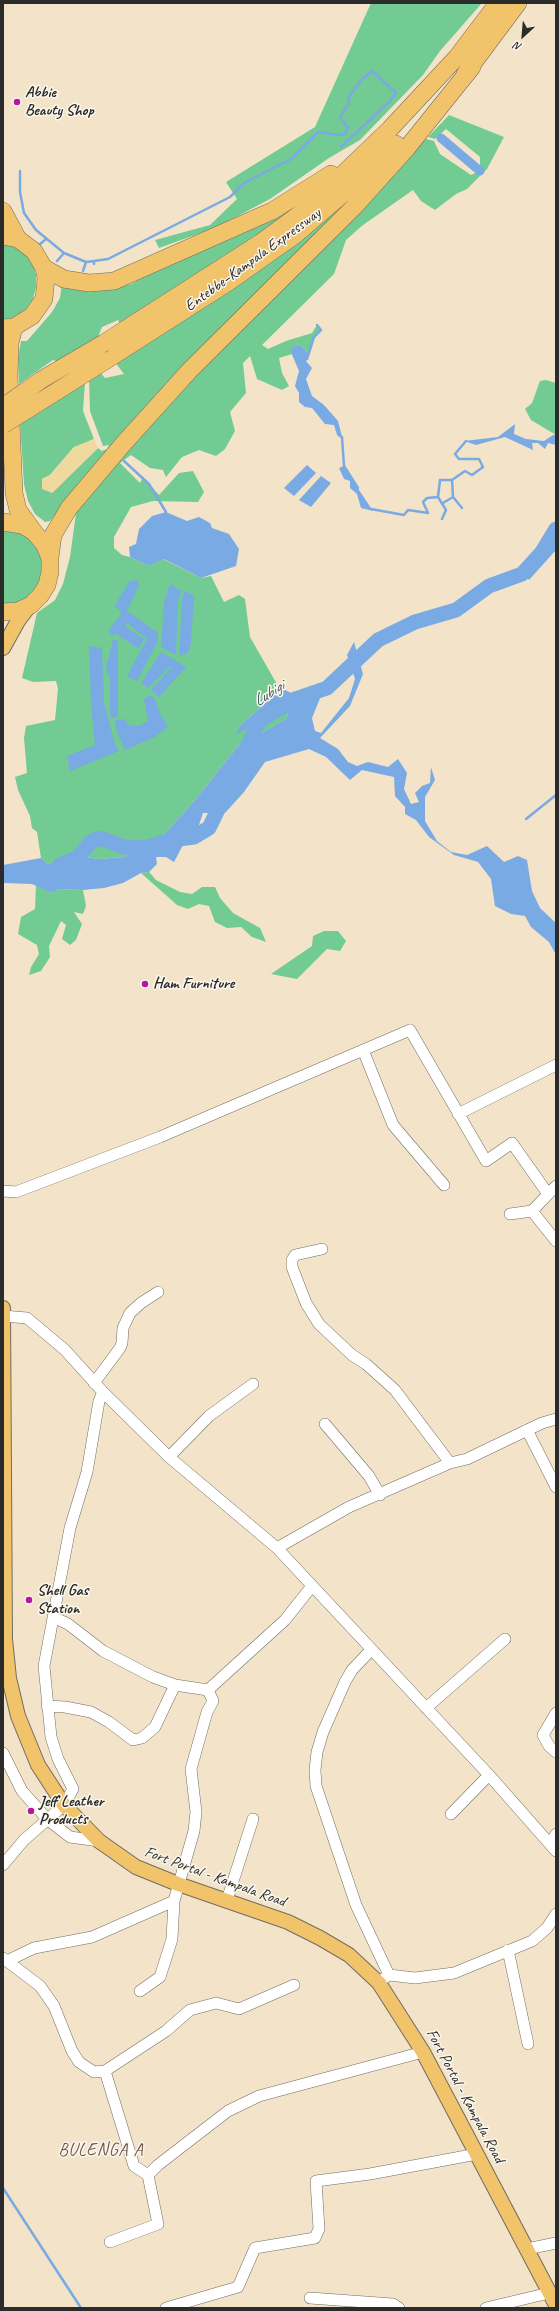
<!DOCTYPE html>
<meta charset="utf-8">
<style>
body{margin:0}
#map{position:relative;width:559px;height:2311px;overflow:hidden;background:#f3e4c9;font-family:Caveat,sans-serif}
canvas{display:block}
.frame{position:absolute;inset:0;border:4px solid #2b2b2b;pointer-events:none}
.north{position:absolute;left:503px;top:16px;width:40px;height:40px;-webkit-text-stroke:3px #fbf7ec;paint-order:stroke;rotate:206deg;font-size:11px;font-weight:700;line-height:16px;text-align:center;color:#2b2b2b}
.north::after{content:'';display:block;margin:auto;width:14px;height:18px;background:#2b2b2b;clip-path:polygon(50% 0,100% 100%,50% 72%,0 100%)}
</style>
<div id="map">
<canvas width="559" height="2311"></canvas>
<div class="frame"></div>
<div class="north">N</div>
</div>
<script>
const ctx = document.querySelector('canvas').getContext('2d');
ctx.lineJoin = 'round';
function fill(path, color) {
  ctx.fillStyle = color;
  ctx.fill(path, 'evenodd');
}
function poly(rows) {
  const path = new Path2D();
  for (const r of rows) {
    path.moveTo(r[0], r[1]);
    for (let i = 2; i < r.length; i += 2) path.lineTo(r[i], r[i + 1]);
  }
  return path;
}
function trace(path, color, width, dash) {
  ctx.strokeStyle = color;
  ctx.lineWidth = width;
  ctx.lineCap = dash ? 'butt' : 'round';
  ctx.setLineDash(dash || []);
  ctx.stroke(path);
}
function drawText(font, color, halo, rows, align = 'center') {
  ctx.font = font + ' Caveat,sans-serif';
  ctx.lineWidth = 3;
  ctx.setLineDash([]);
  ctx.textBaseline = 'middle';
  ctx.strokeStyle = halo;
  ctx.fillStyle = color;
  for (const [text, x, y, turn = 0] of rows) {
    ctx.save();
    ctx.translate(x, y);
    ctx.rotate((+turn || 0) * Math.PI / 180);
    ctx.textAlign = isNaN(turn) ? turn : align;
    if (halo) ctx.strokeText(text, 0, 0);
    ctx.fillText(text, 0, 0);
    ctx.restore();
  }
}
fill(poly([
 [371,3,482,3,440,51,423,75,360,140,329,158,270,199,217,227,159,248,155,240,210,225,237,199,226,182,315,127],
 [449,115,504,137,487,169,467,189,456,194,435,210,421,201,413,190,363,225,346,240,334,274,262,345,268,349,286,341,312,333,317,325,321,330,314,337,309,354,299,344,291,350,292,354,279,358,282,373,289,386,282,390,257,379,250,356,243,363,246,393,230,412,235,431,225,449,216,456,199,450,182,457,166,477,163,470,150,468,131,455,120,463,140,483,143,477,159,495,179,473,193,471,204,492,198,502,153,501,131,507,114,537,114,548,122,555,130,557,149,566,163,559,201,578,211,576,224,602,239,595,245,599,250,637,278,686,262,706,240,726,283,704,291,705,286,719,238,746,195,800,159,840,124,857,100,859,77,856,48,864,41,858,37,832,32,828,30,816,18,790,15,777,27,773,24,738,26,726,55,720,58,689,56,681,33,682,22,678,37,613,55,600,63,584,70,557,77,506,184,383,370,199,426,139,434,141,440,154,471,175,480,171,480,157,446,129,435,139,428,137],
 [304,201,159,303,121,326,118,320,102,327,98,337,59,362,53,360,19,384,18,358,21,341,27,341,52,312,60,298,62,283,103,290,131,284,187,254],
 [336,210,339,213,107,454,50,521,45,522,35,514,28,501,24,484,20,422,85,382,83,411,94,439,73,448,50,475,42,479,52,493,98,448,102,451,107,449,109,445,103,446,90,411,89,379,100,372,105,378,124,374,115,362],
 [3,242,13,245,24,252,32,262,36,274,36,287,33,299,26,309,14,317,3,321],
 [546,380,556,383,556,435,531,420,525,409,532,403,540,381],
 [3,525,15,526,40,545,44,577,32,595,18,603,3,604],
 [149,872,156,880,180,892,192,894,202,887,215,887,220,898,233,913,260,928,266,942,252,937,241,927,227,928,215,922,209,906,199,904,188,909,177,905,141,873],
 [36,885,52,893,56,889,83,890,86,906,83,914,74,912,82,924,76,940,70,945,62,939,66,925,61,921,49,946,50,957,41,971,29,975,31,967,39,954,37,945,18,934,21,917,35,909],
 [324,931,338,931,346,941,340,951,327,949,297,979,271,974,312,946,313,936]
]), '#71cb92');
fill(poly([
 [94,439,98,448,52,493,42,489,42,479,50,475,74,447]
]), '#eeda9e');
fill(poly([
 [299,344,309,354,306,361,312,368,306,379,312,396,324,405,338,421,343,440,337,435,334,425,325,424,312,408,305,407,299,402,299,393,295,386,299,371,290,350],
 [515,424,514,434,526,439,544,441,553,435,556,435,556,445,548,443,545,449,538,443,532,443,533,450,505,437,476,445,464,441,498,437],
 [307,465,316,473,294,496,284,488],
 [344,466,359,490,373,511,361,508,357,494,350,488,350,481,344,479,339,468],
 [321,476,331,483,311,507,299,500],
 [166,512,187,521,199,517,210,523,212,528,229,534,239,549,236,566,201,578,164,559,149,566,130,557,129,547,136,544,139,529,152,516],
 [556,520,556,550,529,580,522,568,546,542],
 [137,580,139,585,127,611,158,633,158,641,137,681,127,676,147,639,127,623,126,627,144,639,139,649,115,633,113,636,108,631,122,613,115,606,119,598,130,581],
 [170,584,182,591,178,600,176,655,161,647,164,603],
 [184,591,194,595,191,643,188,653,179,656,182,600],
 [113,640,117,640,118,650,118,717,110,718,110,681,106,667],
 [354,642,363,674,350,706,320,738,338,749,348,762,357,766,368,762,388,767,398,759,407,773,404,789,411,804,419,802,415,793,422,786,430,783,431,767,435,780,425,797,425,821,437,841,451,852,467,855,487,846,504,862,518,856,527,860,532,891,540,908,556,923,556,955,549,942,531,927,525,916,511,914,495,906,491,879,478,862,454,855,429,837,416,820,405,814,405,807,395,796,394,777,362,770,350,780,326,757,309,749,265,762,244,792,225,813,203,813,198,828,184,843,174,862,166,857,156,857,157,864,149,872,141,873,123,883,104,888,83,890,57,889,52,893,32,884,3,883,3,865,41,858,48,864,77,856,100,859,124,857,159,840,195,800,238,746,286,719,291,705,284,703,236,735,240,726,262,706,278,686,291,693,312,692,325,686,312,718,315,731,321,733,349,698,355,679,347,655],
 [89,646,102,648,104,703,115,744,119,751,70,771,67,756,95,745,91,703],
 [161,652,186,667,159,697,151,690,172,667,171,666,148,688,141,683],
 [149,696,154,697,160,714,168,726,155,737,125,750,117,732,115,720,124,719,130,726,140,726,148,721,144,699]
]), '#79aae4');
trace(poly([
 [20,171,20,192,24,213,36,230,64,253,86,262,94,261],
 [39,245,46,239],
 [57,261,64,253],
 [94,264,94,261,108,259,230,197,244,183,291,159,318,132,337,135,345,134,348,127,340,118,343,112,348,105,349,97,361,80,372,71,396,93,390,101,341,147],
 [83,271,86,262],
 [307,359,314,337,321,330,317,325],
 [342,437,344,466,358,488],
 [124,461,149,484,166,512],
 [452,480,453,497],
 [438,497,446,510,442,519],
 [443,503,453,497,462,508],
 [371,509,404,515,408,510,428,513,423,502,427,498,438,497,440,480,452,480,465,471,472,475,483,467,479,459,459,459,455,454,466,441],
 [526,819,556,795],
 [3,2188,81,2308]
]), '#79aae4', 2.5);
trace(poly([
 [441,138,480,171]
]), '#79aae4', 9);
trace(poly([
 [243,757,259,721,295,699,327,688,378,640,415,622,456,610,489,586,522,574,542,552,556,529],
 [60,865,77,858,92,841,100,838,124,847,133,848,148,847,171,840,194,837,209,828,225,795]
]), '#79aae4', 15);
const minor = poly([
 [363,1050,393,1125,444,1185],
 [458,1114,556,1065],
 [3,1191,16,1192,160,1137,410,1030,486,1161,512,1143,548,1194],
 [532,1211,556,1241],
 [510,1214,532,1211,556,1186],
 [322,1249,295,1255,292,1260,292,1267,306,1303,319,1324,352,1355,366,1364,395,1390,450,1463],
 [3,1316,27,1318,65,1350,103,1392,169,1457,277,1548,489,1775,556,1851],
 [94,1383,120,1348,122,1343,123,1328,130,1313,141,1303,158,1292],
 [325,1424,369,1476,380,1495],
 [527,1430,556,1487],
 [169,1457,209,1416,253,1384],
 [277,1548,349,1507,450,1463,467,1459,542,1423,556,1419],
 [53,1617,68,1624,103,1651,153,1677,175,1685],
 [371,1650,352,1670,345,1682,323,1732,317,1752,315,1770,316,1786,356,1905,389,1975],
 [47,1706,65,1707,91,1712,109,1722,133,1740,142,1738,155,1727,175,1685,208,1690,285,1620,312,1586],
 [426,1708,505,1639],
 [556,1713,543,1735,549,1746,556,1752],
 [3,1753,22,1791,48,1820,70,1837,99,1841],
 [451,1814,489,1775],
 [550,1844,556,1834],
 [3,1865,24,1840,64,1805,73,1789,58,1759,51,1737,44,1666,70,1528,87,1472,99,1401,103,1392],
 [227,1900,253,1819],
 [508,1950,528,2044],
 [3,1958,40,1986,54,2006,72,2051,79,2062,94,2072,105,2071,166,2031,190,2010,216,2003,239,2009,294,1985],
 [7,1961,34,1948,92,1937,174,1901],
 [383,1979,389,1975,415,1978,454,1973,532,1941,547,1928,556,1914],
 [140,1991,160,1977,172,1939,174,1901,194,1831,196,1812,191,1769,207,1712,213,1701,208,1690],
 [105,2071,134,2166,148,2175,158,2224,110,2242],
 [148,2175,158,2165,228,2111,259,2096,423,2052],
 [527,2249,556,2243],
 [310,2298,393,2304,399,2308],
 [166,2308,238,2287,255,2248,315,2238,319,2229,316,2181,370,2174,477,2154],
 [486,2308,549,2293]
]);
const major = poly([
 [3,648,18,621,30,605],
 [3,1308,5,1639,9,1678,18,1716,38,1765,64,1805,99,1841,136,1867,178,1884,288,1922,320,1938,349,1955,379,1983,423,2052,556,2305]
]);
const highway = poly([
 [465,74,518,3],
 [3,211,18,239],
 [3,236,18,239,34,251,44,268,46,278,44,299,32,316,14,327,3,328],
 [44,268,64,279,89,283,114,281,272,211,331,174],
 [14,327,10,343,9,376,14,493,18,510,34,532],
 [104,343,260,243,305,210,389,130,457,57,498,3],
 [105,361,230,281,295,235,358,181,396,144],
 [3,522,22,525,34,532,44,544,50,558,50,572,47,585,40,596,31,605,18,611,3,612],
 [50,558,53,535,69,508,124,443,190,370,354,207,407,148,472,67]
]);
trace(minor, '#716c62', 12);
trace(major, '#716c62', 16);
trace(highway, '#716c62', 18);
trace(minor, '#fff', 11);
trace(major, '#f1c36a', 14);
trace(highway, '#f1c36a', 17);
const highwayBridge = poly([
 [3,407,41,380,104,343],
 [3,425,105,361]
]);
trace(highwayBridge, '#716c62', 18, []);
trace(highwayBridge, '#f1c36a', 17);
for (const [x, y, r, color] of [
 [17,102,4,"#b5179e"],
 [145,984,4,"#b5179e"],
 [29,1600,4,"#b5179e"],
 [31,1811,4,"#b5179e"]
]) {
  const dot = new Path2D();
  dot.arc(x, y, r, 0, 2 * Math.PI);
  ctx.fillStyle = color;
  ctx.fill(dot);
  trace(dot, '#fbf7ec', 1.5);
}
drawText('bold 16px', '#2b2b2b', '#fbf7ec', [
 ["Abbie",25,93],
 ["Beauty Shop",25,111],
 ["Ham Furniture",153,984],
 ["Shell Gas",37,1591],
 ["Station",37,1609],
 ["Jeff Leather",39,1802],
 ["Products",39,1820]
], 'left');
drawText('16px', '#2b2b2b', '#fbf7ec', [
 ["Entebbe–Kampala Expressway",253,260,-36],
 ["Fort Portal - Kampala Road",215,1877,20],
 ["Fort Portal - Kampala Road",465,2096,62]
]);
drawText('italic 17px', '#46576c', '#fbf7ec', [
 ["Lubigi",269,694,-32]
]);
ctx.letterSpacing = '1px';
drawText('18px', '#6f594e', '#fbf7ec', [
 ["BULENGA A",101,2150]
]);
ctx.letterSpacing = '0px';
</script>
